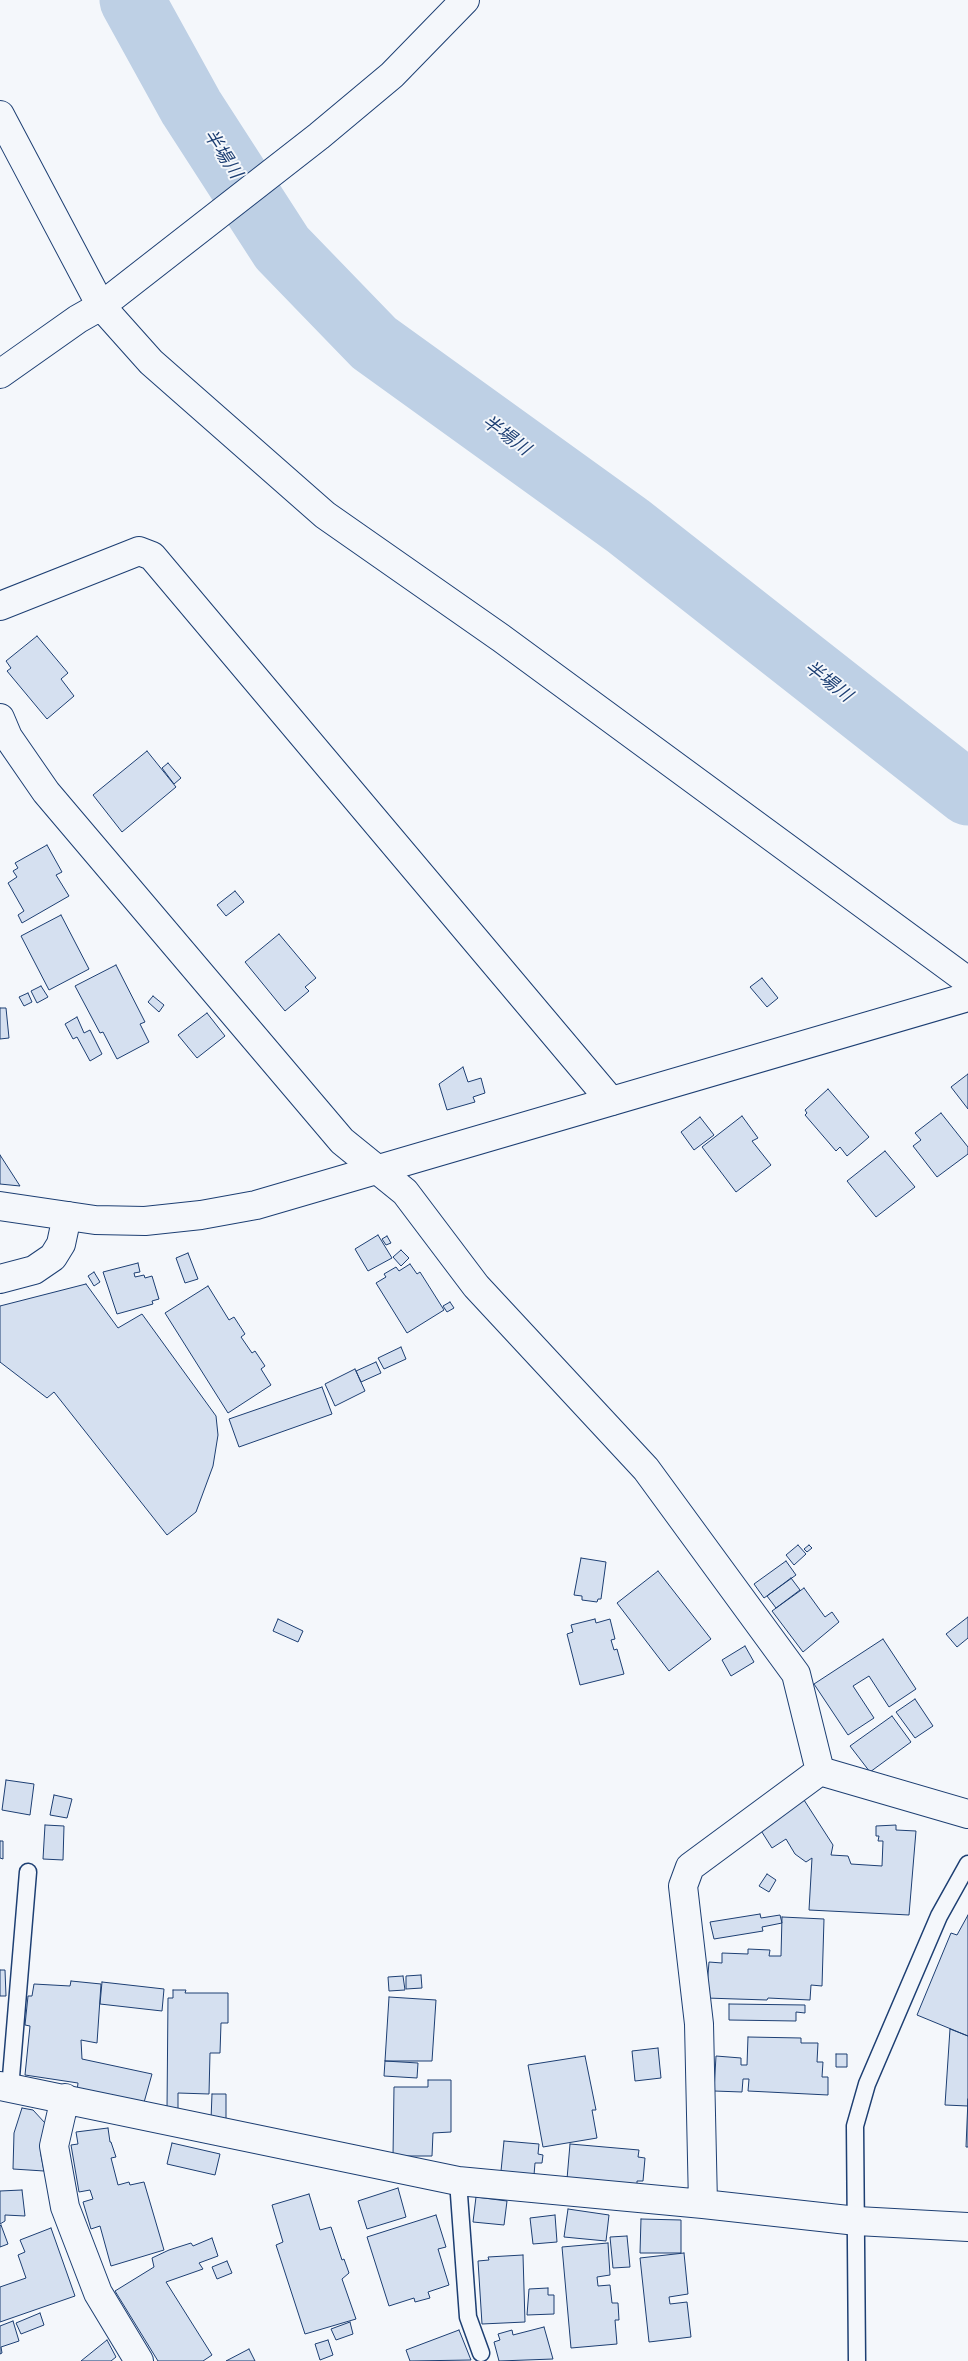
<!DOCTYPE html>
<meta charset="utf-8">
<style>
body{margin:0}
canvas{display:block;background:#f4f7fb}
</style>
<canvas width="968" height="2361"></canvas>
<script>
const ctx = document.querySelector('canvas').getContext('2d');
ctx.lineJoin = 'round';
function poly(rows) {
  const path = new Path2D();
  for (const r of rows) {
    path.moveTo(r[0], r[1]);
    for (let i = 2; i < r.length; i += 2) path.lineTo(r[i], r[i + 1]);
  }
  return path;
}
function trace(path, color, width, dash) {
  ctx.strokeStyle = color;
  ctx.lineWidth = width;
  ctx.lineCap = dash ? 'butt' : 'round';
  ctx.setLineDash(dash || []);
  ctx.stroke(path);
}
function fill(path, color) {
  ctx.fillStyle = color;
  ctx.fill(path, 'evenodd');
}
function drawText(font, color, halo, rows, align = 'center') {
  ctx.font = font + ' Overpass,"Noto Sans JP",sans-serif';
  ctx.lineWidth = 4;
  ctx.setLineDash([]);
  ctx.textBaseline = 'middle';
  ctx.strokeStyle = halo;
  ctx.fillStyle = color;
  for (const [text, x, y, turn = 0] of rows) {
    ctx.save();
    ctx.translate(x, y);
    ctx.rotate((+turn || 0) * Math.PI / 180);
    ctx.textAlign = isNaN(turn) ? turn : align;
    if (halo) ctx.strokeText(text, 0, 0);
    ctx.fillText(text, 0, 0);
    ctx.restore();
  }
}
trace(poly([
 [132,0,191,107,282,248,374,343,628,526,968,793]
]), '#bed0e5', 65);
const building = poly([
 [37,636,68,673,61,679,74,696,47,719,7,671,11,668,6,661,37,636],
 [147,751,176,787,122,832,93,795,147,751],
 [168,763,181,778,174,784,162,768,168,763],
 [47,845,62,872,56,875,69,896,22,923,18,915,24,911,8,883,17,877,13,871,18,868,15,863,47,845],
 [235,891,244,902,226,916,217,905,235,891],
 [61,915,89,969,49,990,21,936,61,915],
 [279,934,316,978,305,987,309,991,285,1011,245,962,279,934],
 [116,965,145,1022,140,1024,149,1042,117,1059,103,1032,100,1033,75,986,116,965],
 [762,978,778,998,767,1007,750,987,762,978],
 [41,986,48,997,37,1003,31,991,41,986],
 [28,993,32,1002,24,1006,19,997,28,993],
 [153,996,164,1005,159,1012,148,1002,153,996],
 [0,1008,6,1008,9,1038,0,1039,0,1008],
 [207,1013,225,1036,197,1058,178,1035,207,1013],
 [77,1017,84,1033,90,1030,102,1054,90,1061,77,1037,73,1039,65,1024,77,1017],
 [463,1067,468,1082,481,1078,485,1093,473,1097,475,1102,447,1110,439,1084,463,1067],
 [968,1074,968,1109,951,1087,968,1074],
 [828,1089,869,1137,847,1156,840,1147,836,1151,805,1115,807,1113,805,1110,828,1089],
 [941,1113,968,1147,968,1154,937,1177,913,1146,921,1140,915,1133,941,1113],
 [742,1116,758,1138,752,1141,771,1165,736,1192,702,1147,742,1116],
 [700,1117,714,1135,694,1150,681,1132,700,1117],
 [885,1151,915,1187,876,1217,847,1181,885,1151],
 [0,1155,20,1186,0,1184,0,1155],
 [378,1235,392,1258,368,1271,355,1249,378,1235],
 [387,1236,391,1243,386,1245,382,1239,387,1236],
 [401,1250,409,1258,401,1266,393,1257,401,1250],
 [188,1253,198,1279,185,1283,176,1258,188,1253],
 [138,1263,140,1272,134,1273,135,1277,144,1275,145,1278,152,1276,159,1299,152,1301,153,1304,117,1314,103,1272,138,1263],
 [410,1264,417,1274,420,1272,444,1310,407,1333,376,1283,386,1277,384,1274,396,1267,399,1271,410,1264],
 [94,1272,100,1282,94,1286,88,1276,94,1272],
 [86,1284,118,1328,142,1314,216,1416,218,1435,213,1466,196,1512,167,1535,54,1392,47,1398,0,1362,0,1306,86,1284],
 [208,1286,229,1320,234,1317,245,1334,241,1337,252,1353,255,1351,265,1366,261,1369,271,1385,228,1413,165,1313,208,1286],
 [450,1302,454,1308,447,1312,443,1306,450,1302],
 [401,1347,406,1359,384,1369,378,1358,401,1347],
 [376,1362,381,1373,361,1382,356,1371,376,1362],
 [355,1369,365,1391,335,1406,325,1384,355,1369],
 [322,1387,332,1414,239,1447,229,1419,322,1387],
 [798,1545,806,1554,794,1565,786,1555,798,1545],
 [809,1545,812,1548,807,1552,804,1549,809,1545],
 [581,1558,606,1562,601,1599,598,1599,597,1602,582,1600,582,1596,574,1595,581,1558],
 [786,1561,796,1575,764,1598,754,1584,786,1561],
 [658,1571,711,1639,669,1671,617,1603,658,1571],
 [791,1578,800,1590,776,1608,767,1596,791,1578],
 [804,1588,825,1617,832,1612,839,1622,803,1652,772,1611,804,1588],
 [968,1617,968,1638,957,1647,946,1634,968,1617],
 [278,1619,303,1631,298,1642,273,1631,278,1619],
 [595,1619,596,1623,610,1619,615,1639,611,1640,614,1650,617,1649,624,1674,580,1685,567,1634,573,1632,571,1625,595,1619],
 [883,1639,916,1689,889,1707,869,1676,853,1686,874,1718,848,1735,814,1684,883,1639],
 [745,1646,754,1662,731,1676,722,1660,745,1646],
 [915,1699,933,1726,915,1738,896,1712,915,1699],
 [892,1716,911,1742,870,1772,850,1746,892,1716],
 [6,1780,34,1784,30,1815,2,1810,6,1780],
 [54,1795,72,1799,67,1818,50,1815,54,1795],
 [804,1800,833,1845,831,1855,848,1856,851,1864,882,1866,883,1841,878,1841,879,1836,876,1836,876,1826,896,1825,896,1830,916,1831,909,1915,809,1910,812,1858,806,1862,795,1854,786,1839,772,1848,760,1829,804,1800],
 [45,1825,64,1826,63,1860,43,1859,45,1825],
 [0,1841,3,1841,3,1859,0,1858,0,1841],
 [767,1874,776,1880,769,1892,759,1886,767,1874],
 [760,1914,761,1918,780,1915,782,1923,762,1927,763,1931,714,1939,710,1922,760,1914],
 [968,1915,968,2036,917,2015,951,1933,957,1935,968,1915],
 [782,1917,824,1919,822,1986,811,1985,810,2000,768,1998,767,2000,706,1998,709,1962,722,1963,722,1953,748,1954,748,1949,770,1950,769,1956,781,1956,782,1917],
 [0,1970,5,1970,6,1996,0,1996,0,1970],
 [421,1975,422,1988,406,1989,406,1976,421,1975],
 [403,1976,405,1990,389,1991,388,1977,403,1976],
 [71,1981,101,1984,97,2043,81,2040,82,2059,152,2074,143,2106,77,2091,78,2083,25,2075,30,2026,25,2025,28,1996,32,1996,34,1984,70,1986,71,1981],
 [102,1982,164,1989,162,2011,100,2004,102,1982],
 [173,1990,186,1990,185,1993,228,1993,228,2023,221,2023,220,2053,210,2053,209,2094,178,2093,178,2109,167,2109,168,1998,173,1998,173,1990],
 [389,1997,436,2000,432,2061,385,2061,389,1997],
 [729,2004,805,2005,805,2013,796,2012,796,2021,729,2020,729,2004],
 [950,2029,968,2036,968,2106,945,2105,950,2029],
 [748,2037,801,2038,801,2043,818,2043,817,2062,823,2062,822,2077,828,2077,828,2095,748,2091,749,2079,743,2079,742,2092,714,2091,716,2056,741,2058,741,2065,747,2065,748,2037],
 [658,2048,661,2078,635,2081,632,2051,658,2048],
 [836,2054,847,2054,847,2067,836,2067,836,2054],
 [585,2056,596,2110,592,2110,597,2138,543,2147,528,2065,585,2056],
 [385,2061,418,2063,417,2078,384,2076,385,2061],
 [428,2080,451,2080,451,2132,433,2133,432,2156,393,2156,394,2087,428,2087,428,2080],
 [212,2094,226,2094,226,2121,211,2120,212,2094],
 [968,2099,968,2147,966,2147,968,2099],
 [22,2108,33,2110,45,2123,41,2155,44,2171,13,2169,14,2133,22,2108],
 [108,2128,110,2142,111,2142,116,2157,111,2158,118,2185,129,2182,130,2185,144,2182,164,2250,111,2266,100,2226,91,2229,83,2202,93,2199,90,2190,79,2192,71,2145,78,2144,76,2132,108,2128],
 [504,2141,539,2144,538,2154,543,2155,542,2163,535,2163,534,2175,501,2171,504,2141],
 [172,2143,220,2154,215,2175,167,2164,172,2143],
 [570,2144,639,2150,638,2157,645,2158,643,2181,637,2181,637,2185,567,2179,570,2144],
 [398,2188,406,2217,367,2229,358,2201,398,2188],
 [22,2190,25,2216,5,2215,5,2221,0,2224,0,2191,22,2190],
 [309,2194,320,2230,331,2227,342,2260,344,2259,349,2273,342,2279,356,2319,305,2334,276,2245,283,2242,272,2205,309,2194],
 [476,2197,507,2201,504,2225,473,2222,476,2197],
 [568,2209,609,2215,606,2241,564,2237,568,2209],
 [436,2215,446,2247,438,2249,449,2285,428,2292,430,2298,415,2302,414,2298,389,2306,367,2237,436,2215],
 [555,2215,557,2242,533,2244,530,2218,555,2215],
 [641,2219,681,2220,681,2253,640,2253,641,2219],
 [1,2225,8,2244,0,2247,0,2226,1,2225],
 [51,2228,75,2296,0,2322,0,2287,26,2278,18,2255,25,2252,20,2240,51,2228],
 [627,2236,630,2267,613,2268,610,2237,627,2236],
 [212,2238,218,2256,199,2263,203,2269,166,2282,212,2355,203,2361,158,2361,115,2291,154,2267,152,2258,169,2250,191,2243,193,2246,212,2238],
 [608,2243,610,2275,597,2277,598,2286,610,2285,612,2303,618,2303,619,2320,615,2320,617,2344,571,2348,562,2247,608,2243],
 [684,2253,688,2294,669,2297,670,2304,687,2302,691,2337,649,2342,640,2258,684,2253],
 [523,2255,525,2322,482,2324,478,2261,489,2260,488,2257,523,2255],
 [227,2261,232,2273,217,2279,212,2267,227,2261],
 [548,2288,548,2295,554,2295,554,2314,527,2315,529,2289,548,2288],
 [40,2313,44,2325,21,2334,16,2323,40,2313],
 [13,2321,19,2341,1,2347,2,2353,0,2354,0,2326,13,2321],
 [350,2322,353,2334,336,2340,331,2329,350,2322],
 [544,2327,553,2359,499,2361,494,2342,500,2340,498,2334,512,2330,513,2335,544,2327],
 [459,2330,471,2360,410,2361,406,2350,459,2330],
 [107,2340,116,2357,111,2361,81,2361,107,2340],
 [328,2340,333,2355,320,2360,315,2344,328,2340],
 [249,2349,255,2361,226,2361,249,2349]
]);
fill(building, '#d5e0f0');
trace(building, '#1d3f73', 1);
const lane = poly([
 [10,2089,28,1872],
 [458,2181,468,2317,481,2353],
 [857,2361,855,2126,867,2084,939,1916,968,1864]
]);
const street = poly([
 [0,115,101,306,151,362,325,515,501,638,968,981],
 [0,374,78,319,101,306,319,136,392,75,465,0],
 [0,606,139,551,152,556,611,1101],
 [0,718,8,737,46,792,342,1141,405,1192,476,1286,646,1469,796,1674,820,1771],
 [0,1279,34,1270,53,1257,61,1244,67,1216],
 [820,1771,968,1814],
 [0,2086,458,2181,703,2204,857,2221,968,2227],
 [65,2098,54,2146,65,2207,98,2293,139,2361],
 [703,2204,699,2024,683,1886,690,1867,820,1771]
]);
const secondary = poly([
 [0,1206,95,1220,145,1221,201,1215,256,1205,968,997]
]);
trace(lane, '#1d3f73', 19);
trace(street, '#1d3f73', 30);
trace(secondary, '#1d3f73', 30);
trace(lane, '#f4f7fb', 16);
trace(street, '#f4f7fb', 28);
trace(secondary, '#f4f7fb', 28);
drawText('italic 18px', '#1d3f73', '#f4f7fb', [
 ["半場川",221,155,57],
 ["半場川",505,437,36],
 ["半場川",827,683,38]
]);
</script>
